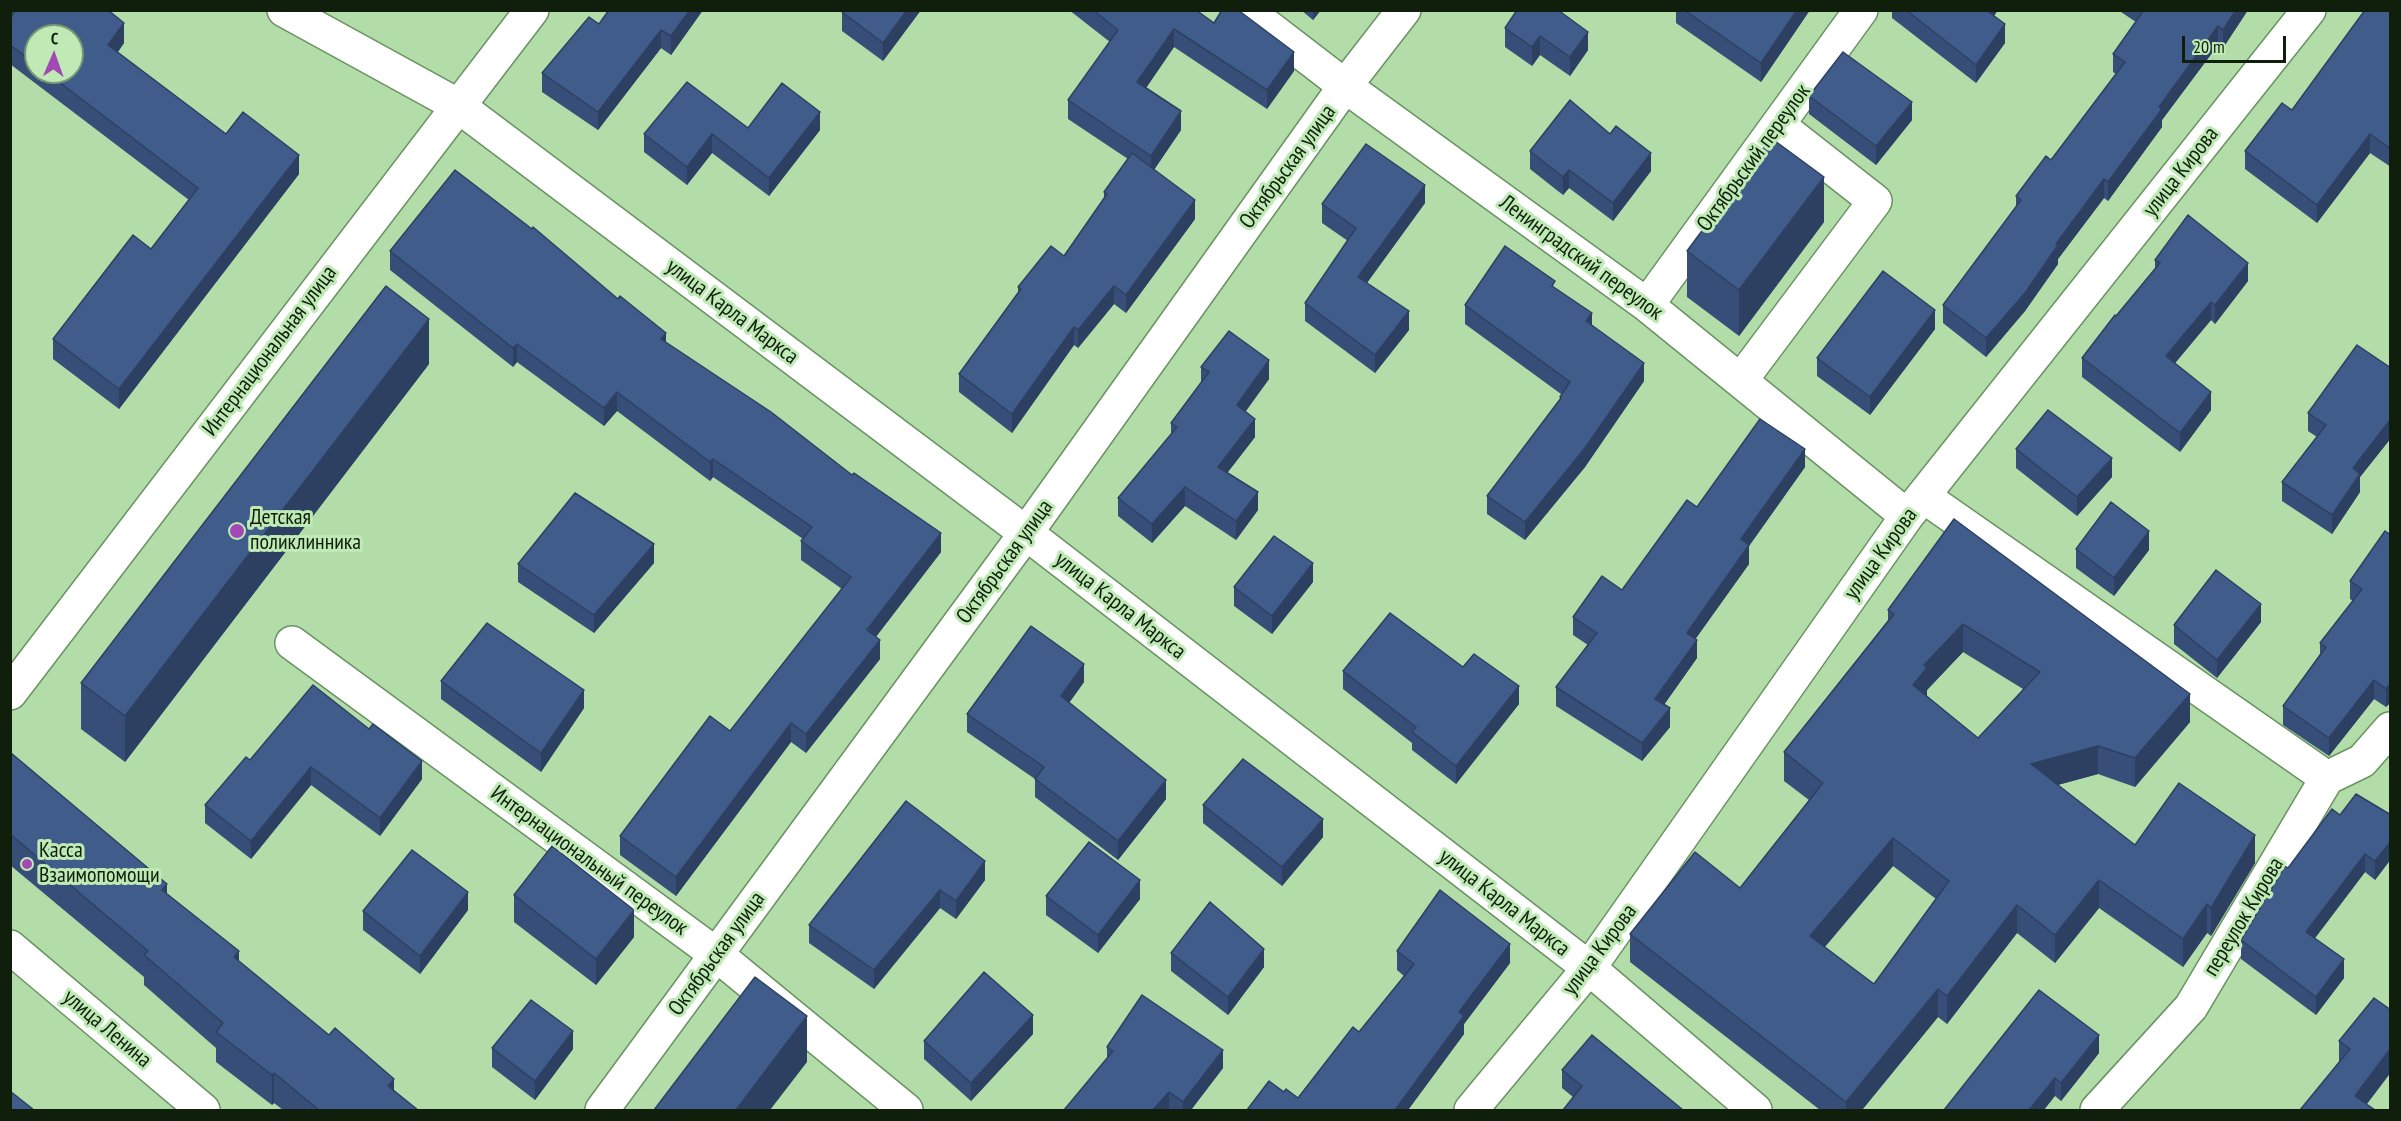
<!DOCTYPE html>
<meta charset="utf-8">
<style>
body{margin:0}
#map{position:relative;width:2401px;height:1121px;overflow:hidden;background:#b2dda9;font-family:"PT Sans Narrow",sans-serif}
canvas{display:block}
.frame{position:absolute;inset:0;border:12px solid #0f1f0b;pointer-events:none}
.north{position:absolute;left:24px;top:24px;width:60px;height:60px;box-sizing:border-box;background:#bfeab6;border:2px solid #799972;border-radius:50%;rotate:2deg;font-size:16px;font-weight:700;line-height:24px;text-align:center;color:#0f1f0b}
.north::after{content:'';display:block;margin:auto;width:21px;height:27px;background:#a349b5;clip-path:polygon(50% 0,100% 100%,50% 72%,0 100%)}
.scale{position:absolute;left:2182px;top:36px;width:104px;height:27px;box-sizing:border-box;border:3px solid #0f1f0b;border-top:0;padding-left:8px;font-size:18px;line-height:21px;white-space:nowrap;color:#0f1f0b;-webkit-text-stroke:4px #bfeab6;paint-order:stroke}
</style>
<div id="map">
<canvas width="2401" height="1121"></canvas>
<div class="frame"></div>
<div class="north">С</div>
<div class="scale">20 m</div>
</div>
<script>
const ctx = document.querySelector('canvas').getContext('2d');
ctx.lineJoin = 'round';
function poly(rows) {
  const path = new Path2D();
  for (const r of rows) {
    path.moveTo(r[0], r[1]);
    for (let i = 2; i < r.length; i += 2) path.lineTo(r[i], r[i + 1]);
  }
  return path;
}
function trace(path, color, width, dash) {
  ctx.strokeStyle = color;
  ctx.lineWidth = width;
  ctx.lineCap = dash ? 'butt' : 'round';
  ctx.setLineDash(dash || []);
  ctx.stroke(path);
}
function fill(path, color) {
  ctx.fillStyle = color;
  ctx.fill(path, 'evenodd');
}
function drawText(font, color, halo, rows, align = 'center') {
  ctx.font = font + ' "PT Sans Narrow",sans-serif';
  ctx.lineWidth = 6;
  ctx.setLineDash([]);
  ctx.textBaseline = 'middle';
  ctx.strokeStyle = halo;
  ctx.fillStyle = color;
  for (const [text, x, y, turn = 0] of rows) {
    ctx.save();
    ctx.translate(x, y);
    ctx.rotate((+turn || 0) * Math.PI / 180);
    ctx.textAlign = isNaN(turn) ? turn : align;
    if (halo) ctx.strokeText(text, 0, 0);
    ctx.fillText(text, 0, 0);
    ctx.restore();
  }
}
const minor = poly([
 [284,10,457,105,1026,533,1589,968,1755,1110],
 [1246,10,1345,86,1647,305,1907,516],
 [1647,305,1861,10],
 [1741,380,1875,201,1778,125],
 [1923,496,2327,778],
 [292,643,717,955,906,1110],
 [10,693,532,10],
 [1471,1110,1589,968,1907,516,2309,10],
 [2097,1110,2191,1007,2327,778,2362,761,2390,729]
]);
const major = poly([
 [10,947,203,1110],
 [602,1110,1026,533,1345,86,1404,10]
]);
trace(minor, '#6a9262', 36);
trace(major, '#6a9262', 36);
trace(minor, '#fff', 33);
trace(major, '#fff', 33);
fill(poly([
 [10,10,108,10,124,43,118,52,226,134,299,174,119,409,53,359,53,339,151,249,189,200,10,64,10,18,12,15,10,14],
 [36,36,72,72,36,72],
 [703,10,671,55,661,48,598,130,542,92,542,73,599,24],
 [921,10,883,61,842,31,842,12],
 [1069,10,1196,10,1214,23,1294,71,1267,109,1174,47,1146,88,1181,130,1154,170,1195,219,1126,313,1114,304,1078,348,1074,345,1012,433,959,392,959,374,1018,292,1018,287,1064,256,1104,199,1104,192,1128,159,1068,119,1068,100,1110,42],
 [1301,10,1321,10,1313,20],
 [1517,10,1588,50,1570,76,1540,55,1532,66,1505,47,1505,28],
 [1676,10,1810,10,1761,82,1676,23],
 [1892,10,1998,10,1994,16,2005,43,1976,83,1892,18],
 [2118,10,2248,10,2223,48,2218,45,2162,120,2162,127,2108,201,2104,198,2058,259,2058,264,2025,311,1986,357,1943,323,1943,305,2016,207,2016,196,2051,160,2116,74,2113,72,2113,54,2136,22],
 [2391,10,2391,167,2370,153,2317,223,2245,169,2245,151,2292,110],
 [1809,96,1912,120,1876,165,1809,114],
 [748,128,820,130,769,196,712,153,687,185,644,152,644,134],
 [1530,151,1651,171,1613,221,1569,188,1563,195,1530,169],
 [1425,203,1367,283,1409,330,1375,373,1305,321,1305,303,1348,241,1322,223,1322,204],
 [1824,222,1739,336,1687,297,1687,251],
 [390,251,666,342,941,552,876,637,880,659,806,753,791,742,676,896,620,855,620,836,730,731,842,589,801,560,801,541,803,539,713,477,710,481,617,411,604,426,517,362,513,367,390,270],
 [2155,260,2248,281,2215,324,2211,320,2175,363,2211,410,2180,452,2082,377,2082,358,2155,268],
 [1555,288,1644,381,1585,467,1525,540,1487,514,1487,496,1560,400,1560,397,1561,394,1465,324,1465,305],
 [1935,329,1870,415,1817,376,1817,358],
 [429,364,125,762,81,729,81,683],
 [1201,367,1269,379,1246,411,1255,437,1227,473,1258,510,1236,540,1185,506,1152,543,1118,516,1118,498,1171,434,1171,423,1201,382],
 [2391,368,2391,438,2360,477,2360,492,2332,534,2282,501,2282,482,2317,437,2308,431,2308,413],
 [2016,449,2112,477,2077,516,2016,468],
 [1805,467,1749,546,1749,564,1695,639,1697,658,1664,705,1670,727,1642,761,1556,706,1556,687,1588,645,1573,635,1573,617,1622,590,1697,507],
 [1954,519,2190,722,2135,787,2098,774,2058,785,2135,845,2255,863,2211,936,2207,933,2183,967,2099,908,2055,963,2017,933,1947,1024,1938,1017,1862,1110,1820,1110,1630,962,1630,934,1740,888,1809,800,1784,781,1784,752,1888,620,1888,610],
 [1963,652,2023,689,1978,738,1927,696,1927,690],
 [1893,866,1936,899,1874,984,1825,947],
 [2391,535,2391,703,2390,703,2386,707,2374,699,2329,756,2283,725,2283,706,2320,654,2320,643,2353,601,2350,599,2350,581],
 [2076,549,2149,550,2114,596,2076,568],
 [654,563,594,633,518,582,518,564],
 [1313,582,1272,634,1234,606,1234,587],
 [2261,622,2217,678,2174,644,2174,625],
 [1463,667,1519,704,1456,784,1412,750,1412,743,1343,689,1343,671],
 [441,681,584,708,541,772,441,699],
 [1084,682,1069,703,1166,799,1118,860,1035,797,1035,779,967,732,967,714],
 [10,753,167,894,239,961,418,1110,283,1110,274,1103,272,1105,216,1062,216,1048,144,985,144,977,10,865],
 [250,760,422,779,380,836,311,785,251,859,205,823,205,805],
 [906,801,985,880,956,919,940,908,874,989,809,943,809,925],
 [1203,805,1323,837,1282,886,1203,823],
 [2340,815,2391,815,2391,859,2375,880,2365,872,2315,938,2344,978,2316,1015,2241,959,2241,940],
 [514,895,634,937,596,985,514,922],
 [1046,896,1140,899,1098,953,1046,915],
 [468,910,420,974,363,930,363,911],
 [1397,951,1510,963,1464,1024,1464,1034,1408,1110,1247,1110,1298,1098,1359,1032,1404,976,1397,970],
 [1171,953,1264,967,1228,1015,1171,971],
 [2391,1010,2391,1072,2367,1104,2300,1110,2339,1062,2339,1041],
 [1033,1034,971,1101,924,1059,924,1041],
 [1107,1047,1223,1068,1191,1110,1064,1110,1107,1059],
 [492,1048,573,1049,535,1100,492,1067],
 [2099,1053,2061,1101,2055,1096,1944,1110],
 [1562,1070,1683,1110,1573,1097,1562,1088]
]), '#374f78');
fill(poly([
 [690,10,703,10,671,55,671,36],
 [907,10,921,10,883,61,883,43],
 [1313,10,1321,10,1313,20],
 [1797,10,1810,10,1761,82,1761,63],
 [1985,10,1998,10,1985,28],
 [2236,10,2248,10,2223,48,2223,30],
 [124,23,124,43,108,65,108,45],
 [2005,24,2005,43,1976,83,1976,65],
 [2218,26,2218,45,2162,120,2162,127,2108,201,2108,182,2159,107],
 [1174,29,1174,47,1137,101,1137,82],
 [661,30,661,48,598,130,598,112],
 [1588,32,1588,50,1570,76,1570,57],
 [1540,36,1540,55,1532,66,1532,47],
 [1294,52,1294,71,1267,109,1267,90],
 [1912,102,1912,120,1876,165,1876,146],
 [1181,111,1181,130,1151,174,1151,156],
 [820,112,820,130,769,196,769,178],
 [712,134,712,153,687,185,687,167],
 [2370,134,2370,153,2317,223,2317,205],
 [1651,153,1651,171,1613,221,1613,203],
 [299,155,299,174,119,409,119,389],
 [1569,170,1569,188,1563,195,1563,177],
 [1824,177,1824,222,1739,336,1739,290],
 [2104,179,2104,198,2058,259,2058,264,2025,311,1986,357,1986,338],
 [1425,185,1425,203,1358,295,1358,277],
 [1195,200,1195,219,1126,313,1126,295],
 [2248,263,2248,281,2215,324,2215,305],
 [1114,286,1114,304,1078,348,1078,330],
 [2211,302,2211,320,2166,374,2166,356],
 [1935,310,1935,329,1870,415,1870,397],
 [1409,311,1409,330,1375,373,1375,355],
 [1592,313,1592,332,1586,321],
 [429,319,429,364,125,762,125,716],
 [1074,327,1074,345,1012,433,1012,414],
 [666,333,666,352,661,339],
 [517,344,517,362,513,367,513,348],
 [1269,360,1269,379,1237,423,1237,405],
 [1644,363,1644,381,1585,467,1525,540,1525,522],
 [617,392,617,411,604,426,604,408],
 [2211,392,2211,410,2180,452,2180,433],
 [1255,419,1255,437,1218,485,1218,467],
 [2391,419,2391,438,2360,477,2360,492,2332,534,2332,515,2353,468],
 [12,448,12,475,10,477,10,451],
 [1805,449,1805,467,1749,546,1749,564,1687,651,1687,633,1741,539],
 [2112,458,2112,477,2077,516,2077,497],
 [713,459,713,477,710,481,710,462],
 [1185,487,1185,506,1152,543,1152,524],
 [1258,492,1258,510,1236,540,1236,521],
 [2149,531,2149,550,2114,596,2114,578],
 [941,533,941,552,867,648,867,630],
 [654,544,654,563,594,633,594,615],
 [1313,563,1313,582,1272,634,1272,616],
 [2261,604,2261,622,2217,678,2217,660],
 [1963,624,1963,652,1927,690,1927,696,1913,714,1913,685,1924,665],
 [880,640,880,659,806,753,806,734],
 [1697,640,1697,658,1655,717,1655,699],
 [1084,664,1084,682,1061,714,1061,696],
 [2374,680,2374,699,2329,756,2329,738],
 [2390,684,2390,703,2386,707,2386,689],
 [1519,686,1519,704,1456,784,1456,766],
 [584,690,584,708,541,772,541,753],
 [2190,694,2190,722,2135,787,2135,758],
 [1670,708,1670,727,1642,761,1642,743],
 [791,723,791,742,676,896,676,877],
 [2098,746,2098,774,2031,792,2031,764],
 [422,761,422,779,380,836,380,818],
 [311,767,311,785,251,859,251,841],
 [1166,780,1166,799,1118,860,1118,841],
 [1323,819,1323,837,1282,886,1282,867],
 [2255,835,2255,863,2211,936,2211,908],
 [1893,838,1893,866,1810,964,1810,936],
 [2391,841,2391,859,2375,880,2375,861],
 [2365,854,2365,872,2306,950,2306,932],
 [985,861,985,880,956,919,956,901],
 [1140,880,1140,899,1098,953,1098,935],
 [2099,880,2099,908,2055,963,2055,935],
 [167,884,167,914,162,890],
 [940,890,940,908,874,989,874,970],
 [468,892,468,910,420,974,420,956],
 [2207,904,2207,933,2183,967,2183,939],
 [2017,905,2017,933,1947,1024,1947,996],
 [634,910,634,937,596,985,596,959],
 [1510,944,1510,963,1464,1024,1464,1034,1408,1110,1395,1110,1459,1012],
 [1264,949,1264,967,1228,1015,1228,997],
 [239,951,239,981,234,957],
 [2344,959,2344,978,2316,1015,2316,997],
 [1938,989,1938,1017,1862,1110,1846,1110,1846,1102],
 [1033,1015,1033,1034,971,1101,971,1083],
 [807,1016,807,1062,770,1110,736,1110],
 [573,1031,573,1049,535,1100,535,1081],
 [2099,1035,2099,1053,2061,1101,2061,1083],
 [2391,1048,2391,1072,2362,1110,2355,1096],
 [1223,1050,1223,1068,1191,1110,1183,1110,1183,1102],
 [274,1073,274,1103,272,1105,272,1075],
 [2055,1078,2055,1096,2044,1110,2029,1110],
 [394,1079,394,1109,388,1086],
 [1169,1092,1169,1110,1153,1110]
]), '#2d4061');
const building = poly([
 [16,10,108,10,124,23,108,45,226,134,243,112,299,155,119,389,53,339,133,235,151,249,198,188,46,72,72,72,72,36,36,36,36,64,10,45,10,18,16,10],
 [609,10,690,10,671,36,661,30,598,112,542,73,589,17,599,24,609,10],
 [844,10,907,10,883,43,842,12,844,10],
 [1093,10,1196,10,1214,23,1222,10,1238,10,1294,52,1267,90,1174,29,1137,82,1181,111,1151,156,1068,100,1118,30,1093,10],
 [1517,10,1558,10,1588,32,1570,57,1540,36,1532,47,1505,28,1517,10],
 [1684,10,1797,10,1761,63,1684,10],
 [1906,10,1986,10,2005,24,1976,65,1906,10],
 [2144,10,2236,10,2223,30,2218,26,2159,107,2162,109,2108,182,2104,179,2056,244,2058,245,2025,293,1986,338,1943,305,2021,200,2016,196,2046,156,2051,160,2125,62,2113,54,2144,10],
 [2365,10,2391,10,2391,149,2370,134,2317,205,2245,151,2282,103,2292,110,2365,10],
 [1843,52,1912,102,1876,146,1809,96,1843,52],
 [687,82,748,128,782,83,820,112,769,178,712,134,687,167,644,134,687,82],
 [1570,100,1610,134,1616,126,1651,153,1613,203,1569,170,1563,177,1530,151,1570,100],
 [1771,138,1824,177,1739,290,1687,251,1771,138],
 [1366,144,1425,185,1358,277,1409,311,1375,355,1305,303,1356,228,1322,204,1366,144],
 [1132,153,1195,200,1126,295,1114,286,1078,330,1074,327,1012,414,959,374,1021,289,1018,287,1051,246,1064,256,1107,194,1104,192,1132,153],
 [455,170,532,229,533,227,618,299,620,296,666,333,661,339,771,412,852,475,854,473,941,533,867,630,880,640,806,734,791,723,676,877,620,836,710,716,730,731,851,577,801,541,812,527,713,459,710,462,617,392,604,408,517,344,513,348,390,251,455,170],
 [2188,215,2248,263,2215,305,2211,302,2166,356,2211,392,2180,433,2082,358,2115,315,2116,316,2160,263,2155,260,2188,215],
 [1505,246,1555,281,1552,286,1592,313,1586,321,1644,363,1585,448,1525,522,1487,496,1561,398,1560,397,1570,382,1465,305,1505,246],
 [1883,271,1935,310,1870,397,1817,358,1883,271],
 [386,286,429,319,125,716,81,683,386,286],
 [1229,331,1269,360,1237,405,1255,419,1218,467,1258,492,1236,521,1185,487,1152,524,1118,498,1177,427,1171,423,1209,372,1201,367,1229,331],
 [2357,345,2391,368,2391,419,2353,468,2360,474,2332,515,2282,482,2326,425,2308,413,2357,345],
 [2048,410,2112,458,2077,497,2016,449,2048,410],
 [1760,419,1805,449,1741,539,1749,545,1687,633,1697,640,1655,699,1670,708,1642,743,1556,687,1597,633,1573,617,1602,576,1622,590,1687,500,1697,507,1760,419],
 [575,493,654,544,594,615,518,564,575,493],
 [2111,502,2149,531,2114,578,2076,549,2111,502],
 [1954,519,2190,694,2135,758,2098,746,2031,764,2135,845,2179,783,2255,835,2211,908,2207,904,2183,939,2099,880,2055,935,2017,905,1947,996,1938,989,1846,1102,1630,934,1695,852,1740,888,1823,783,1784,752,1894,614,1888,610,1954,519],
 [1963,624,2040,672,1978,738,1913,685,1927,668,1924,665,1963,624],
 [1893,838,1949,881,1874,984,1810,936,1893,838],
 [2385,531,2391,535,2391,685,2390,684,2386,689,2374,680,2329,738,2283,706,2326,647,2320,643,2362,589,2350,581,2385,531],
 [1274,536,1313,563,1272,616,1234,587,1274,536],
 [2216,570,2261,604,2217,660,2174,625,2216,570],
 [1390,613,1463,667,1474,654,1519,686,1456,766,1412,732,1416,727,1343,671,1390,613],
 [487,623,584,690,541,753,441,681,487,623],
 [1031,626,1084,664,1061,696,1166,780,1118,841,1035,779,1044,767,967,714,1031,626],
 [313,685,369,729,373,724,422,761,380,818,311,767,251,841,205,805,246,757,250,760,313,685],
 [11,753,167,884,162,890,239,951,234,957,329,1035,335,1028,394,1079,388,1086,418,1110,319,1110,274,1073,272,1075,216,1032,223,1023,144,955,148,951,10,834,11,753],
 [1243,759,1323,819,1282,867,1203,805,1243,759],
 [2356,794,2391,815,2391,841,2375,861,2365,854,2306,932,2344,959,2316,997,2241,940,2285,866,2288,868,2332,809,2340,815,2356,794],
 [906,801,985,861,956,901,940,890,874,970,809,925,906,801],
 [1089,842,1140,880,1098,935,1046,896,1089,842],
 [552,846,634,910,596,959,514,895,552,846],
 [412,850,468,892,420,956,363,911,412,850],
 [1440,890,1510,944,1459,1012,1464,1016,1395,1110,1247,1110,1269,1081,1284,1092,1286,1089,1298,1098,1353,1027,1359,1032,1414,964,1397,951,1440,890],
 [1210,902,1264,949,1228,997,1171,953,1210,902],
 [984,972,1033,1015,971,1083,924,1041,984,972],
 [755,977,807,1016,736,1110,654,1110,755,977],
 [2039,990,2099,1035,2061,1083,2055,1078,2029,1110,1944,1110,2039,990],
 [1142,995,1223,1050,1183,1102,1169,1092,1153,1110,1064,1110,1113,1051,1107,1047,1142,995],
 [2374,998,2391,1010,2391,1048,2355,1096,2375,1110,2300,1110,2350,1049,2339,1041,2374,998],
 [531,1000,573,1031,535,1081,492,1048,531,1000],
 [1592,1035,1683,1110,1563,1110,1582,1086,1562,1070,1592,1035],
 [10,1091,34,1110,10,1110,10,1091]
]);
fill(building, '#405c8b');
trace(building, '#2d4061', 1.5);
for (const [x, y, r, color] of [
 [237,531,8,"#a349b5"],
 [27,864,6,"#a349b5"]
]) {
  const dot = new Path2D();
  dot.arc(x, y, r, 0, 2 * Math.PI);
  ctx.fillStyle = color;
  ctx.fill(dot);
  trace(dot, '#bfeab6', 2);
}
drawText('22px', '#0f1f0b', '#bfeab6', [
 ["Октябрьский переулок",1754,158,-54],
 ["Октябрьская улица",1288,167,-54],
 ["улица Кирова",2181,172,-52],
 ["Ленинградский переулок",1581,258,36],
 ["улица Карла Маркса",732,312,37],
 ["Интернациональная улица",270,351,-53],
 ["улица Кирова",1881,554,-54],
 ["Октябрьская улица",1005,562,-54],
 ["улица Карла Маркса",1120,606,38],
 ["Интернациональный переулок",589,861,36],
 ["улица Карла Маркса",1504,903,38],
 ["переулок Кирова",2244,917,-59],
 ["улица Кирова",1600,950,-53],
 ["Октябрьская улица",717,954,-54],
 ["улица Ленина",107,1029,40]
]);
drawText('22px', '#0f1f0b', '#bfeab6', [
 ["Детская",250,518],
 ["поликлинника",250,543],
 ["Касса",39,851],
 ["Взаимопомощи",39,876]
], 'left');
</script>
